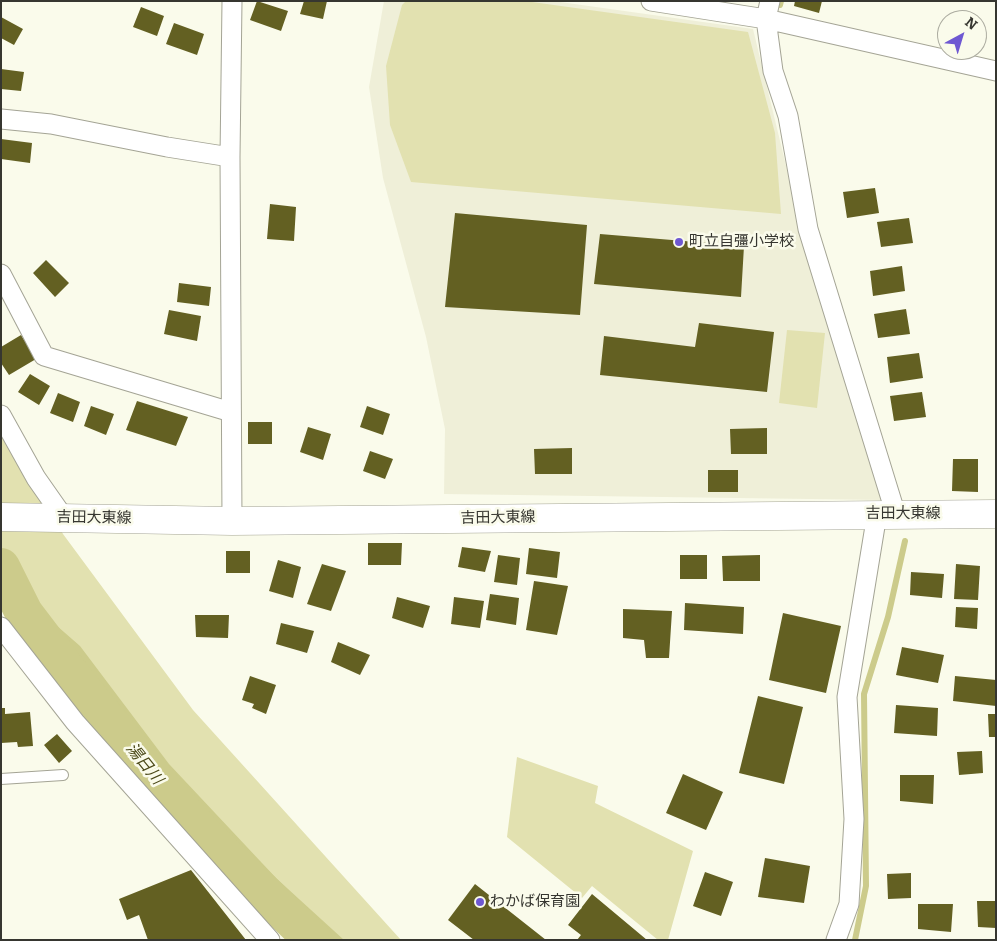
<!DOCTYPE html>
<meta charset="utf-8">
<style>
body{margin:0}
#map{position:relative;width:997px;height:941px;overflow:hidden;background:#fafbeb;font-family:Bitter,serif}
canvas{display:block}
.frame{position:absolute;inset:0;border:2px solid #363630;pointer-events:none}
.north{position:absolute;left:937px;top:10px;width:50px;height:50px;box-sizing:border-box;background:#fafbeb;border:1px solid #acaca0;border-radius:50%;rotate:39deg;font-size:14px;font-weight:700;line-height:20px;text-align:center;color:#363630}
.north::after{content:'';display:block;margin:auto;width:18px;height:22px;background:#6e58d2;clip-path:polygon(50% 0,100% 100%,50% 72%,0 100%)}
</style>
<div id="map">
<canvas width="997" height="941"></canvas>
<div class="frame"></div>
<div class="north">N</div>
</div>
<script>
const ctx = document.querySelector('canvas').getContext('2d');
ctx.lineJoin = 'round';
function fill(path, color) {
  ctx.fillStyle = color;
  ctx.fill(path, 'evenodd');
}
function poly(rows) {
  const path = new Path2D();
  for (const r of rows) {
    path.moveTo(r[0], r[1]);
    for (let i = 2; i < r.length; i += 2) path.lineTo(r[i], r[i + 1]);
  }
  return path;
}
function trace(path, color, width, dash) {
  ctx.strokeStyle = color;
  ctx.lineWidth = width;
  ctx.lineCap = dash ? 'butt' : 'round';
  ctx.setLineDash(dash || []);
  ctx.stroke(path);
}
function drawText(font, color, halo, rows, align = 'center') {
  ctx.font = font + ' Bitter,"Noto Sans JP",serif';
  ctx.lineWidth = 5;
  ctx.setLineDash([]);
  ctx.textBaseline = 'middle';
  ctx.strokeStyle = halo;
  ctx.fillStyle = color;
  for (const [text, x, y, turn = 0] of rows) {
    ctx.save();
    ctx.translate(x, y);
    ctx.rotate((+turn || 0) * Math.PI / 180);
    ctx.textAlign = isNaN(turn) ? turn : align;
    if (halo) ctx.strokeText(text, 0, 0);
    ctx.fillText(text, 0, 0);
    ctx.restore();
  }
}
fill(poly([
 [384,1,553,1,753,29,802,232,883,500,444,494,445,429,426,337,383,178,369,87]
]), '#efefd8');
fill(poly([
 [406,1,525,1,748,32,775,133,781,214,411,182,390,125,386,66,402,5],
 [787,330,825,333,817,408,779,403],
 [1,426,63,534,193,710,401,940,292,940,1,587],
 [517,757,598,786,595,803,693,851,668,940,658,940,592,886,582,898,507,837]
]), '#e2e1b0');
fill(poly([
 [15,595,41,612,80,646,169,764,277,879,344,940,322,940,246,875,110,723]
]), '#cccb8b');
trace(poly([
 [780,5,781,1],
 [855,940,866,886,864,694,888,617,905,541]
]), '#cccb8b', 6);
trace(poly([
 [1,567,24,613,75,680,155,779,206,837,313,940]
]), '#cccb8b', 38);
fill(poly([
 [257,1,288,11,281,31,250,20],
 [304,1,327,1,323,19,300,14],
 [795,1,822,1,819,13,794,6],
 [141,7,164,16,157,36,133,27],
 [1,17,23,29,14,45,1,38],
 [174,23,204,34,197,55,166,44],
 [1,69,24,72,21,91,1,89],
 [1,139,32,143,30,163,1,159],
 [875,188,879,213,847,218,843,192],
 [270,204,296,207,294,241,267,239],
 [455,213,587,225,580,315,445,307],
 [909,218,913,243,881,247,877,222],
 [600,234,744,246,741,297,594,284],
 [46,260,69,283,55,297,33,273],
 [902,266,905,291,873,296,870,271],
 [179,283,211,287,209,306,177,302],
 [906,309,910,334,878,338,874,314],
 [169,310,201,316,197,341,164,334],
 [699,323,774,332,767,392,600,375,604,336,695,347],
 [21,335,36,359,9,375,1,363,1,347],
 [919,353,923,378,890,383,887,357],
 [30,374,50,386,39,405,18,392],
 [922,392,926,417,894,421,890,396],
 [58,393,80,402,73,422,50,413],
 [137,401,188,417,176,446,126,430],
 [91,406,114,414,106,435,84,426],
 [367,406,390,414,383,435,360,427],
 [248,422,272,422,272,444,248,444],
 [308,427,331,434,323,460,300,452],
 [767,428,767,454,731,454,730,429],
 [572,448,572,474,535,474,534,449],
 [370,451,393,459,385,479,363,471],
 [953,459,978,459,978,492,952,491],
 [708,470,738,470,738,492,708,492],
 [368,543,402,543,401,565,368,565],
 [462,547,491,551,485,572,458,567],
 [529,548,560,552,557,578,526,574],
 [226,551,250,551,250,573,226,573],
 [498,555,520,558,517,585,494,582],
 [680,555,707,555,707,579,680,579],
 [760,555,760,581,723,581,722,556],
 [278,560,301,567,293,598,269,591],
 [322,564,346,571,331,611,307,604],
 [956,564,980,566,978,600,954,599],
 [911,572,944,574,942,598,910,595],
 [534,581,568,586,557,635,526,630],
 [490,594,519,598,516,625,486,620],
 [397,597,430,606,423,628,392,618],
 [454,597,484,601,480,628,451,624],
 [685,603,744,607,743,634,684,630],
 [956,607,978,608,977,629,955,627],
 [623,609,672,611,669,658,646,658,644,640,623,638],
 [783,613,841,626,826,693,769,680],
 [195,615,229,615,228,638,196,637],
 [281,623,314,631,307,653,276,644],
 [338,642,370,655,360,675,331,662],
 [902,647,944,655,938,683,896,675],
 [250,676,276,685,266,714,252,708,254,704,242,700],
 [955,676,996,680,996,706,953,701],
 [758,696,803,707,784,784,739,773],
 [896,705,938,708,937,736,894,733],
 [1,708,5,708,5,714,30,712,33,746,18,747,17,742,1,743],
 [988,714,996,714,996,737,989,737],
 [57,734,72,751,59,763,44,745],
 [982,751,983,773,959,775,957,752],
 [683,774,723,792,706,830,666,813],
 [900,775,934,775,933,804,900,801],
 [765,858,810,866,804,903,758,897],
 [191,870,246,940,148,940,139,915,127,920,119,899],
 [705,872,733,882,721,916,693,906],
 [911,873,911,898,888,899,887,874],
 [475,884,546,940,474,940,448,920],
 [592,894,647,940,577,940,581,935,568,925],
 [977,901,996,901,996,928,978,927],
 [918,904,953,904,951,932,918,929]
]), '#636022');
const lane = poly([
 [1,779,63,775]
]);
const street = poly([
 [651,1,766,19,996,71],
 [770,1,766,19,773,71,788,116,808,229,896,515],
 [1,119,51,124,167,147,230,157],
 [1,274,44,356,231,412],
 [1,415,36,478,64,518],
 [232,521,230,157,232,1],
 [1,627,75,722,270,940],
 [836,940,849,904,854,819,847,697,877,514]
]);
const primary = poly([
 [1,517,232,521,996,514]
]);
trace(lane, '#a4a495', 12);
trace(street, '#a4a495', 21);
trace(primary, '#a4a495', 29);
trace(lane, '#fff', 10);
trace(street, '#fff', 19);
trace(primary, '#fff', 28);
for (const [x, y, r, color] of [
 [679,242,5,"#6e58d2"],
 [480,902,5,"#6e58d2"]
]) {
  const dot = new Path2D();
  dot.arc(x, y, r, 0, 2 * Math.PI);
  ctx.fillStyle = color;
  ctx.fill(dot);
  trace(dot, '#fafbeb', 2);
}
drawText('15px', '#363630', '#fafbeb', [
 ["町立自彊小学校",689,242],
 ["わかば保育園",490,902]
], 'left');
drawText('15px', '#363630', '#fafbeb', [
 ["吉田大東線",903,514],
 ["吉田大東線",94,518,1],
 ["吉田大東線",498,518,-1]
]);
drawText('italic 16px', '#4a4817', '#fafbeb', [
 ["湯日川",144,764,51]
]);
</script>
